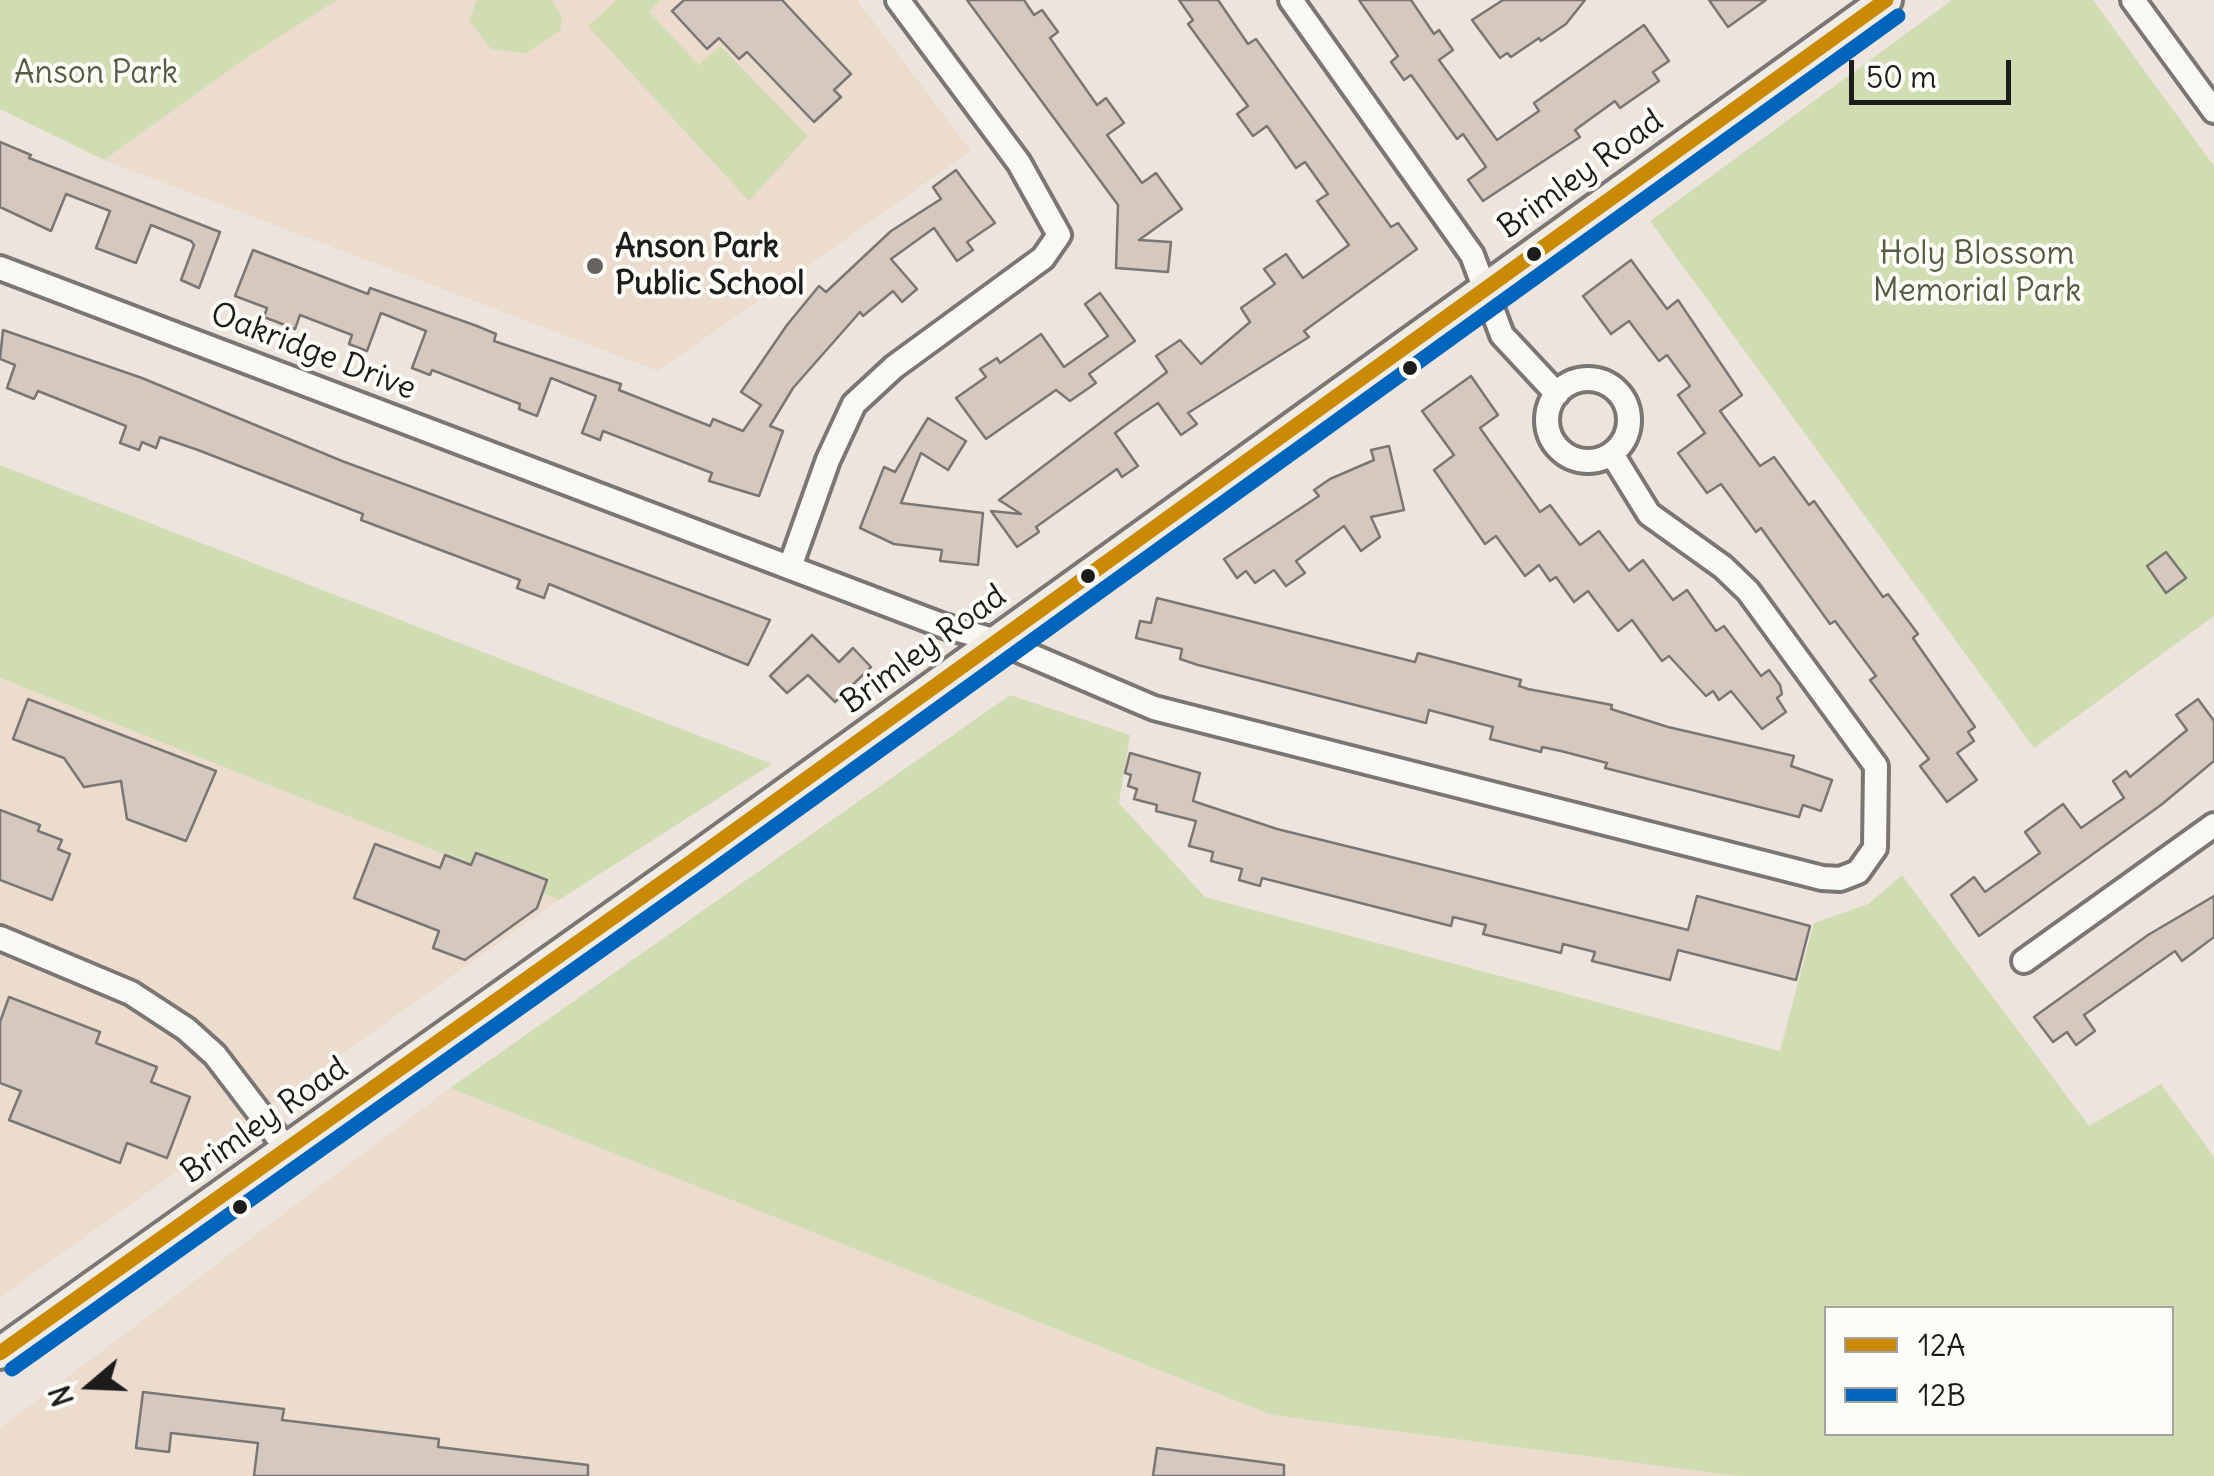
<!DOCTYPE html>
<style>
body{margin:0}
#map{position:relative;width:2214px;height:1476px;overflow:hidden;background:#ede5dd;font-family:Delius,sans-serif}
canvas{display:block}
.legend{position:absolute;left:1824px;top:1306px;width:350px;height:130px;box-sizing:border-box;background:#fdfcf7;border:2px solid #a3a29f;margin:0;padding:12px 18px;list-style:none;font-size:30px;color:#1c1c1c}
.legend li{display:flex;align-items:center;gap:20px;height:50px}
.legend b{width:50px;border:2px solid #a3a29f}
.north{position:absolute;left:40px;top:1336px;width:100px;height:100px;-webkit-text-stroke:8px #fdfcf7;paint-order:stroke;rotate:251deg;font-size:28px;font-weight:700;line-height:40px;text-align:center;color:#1c1c1c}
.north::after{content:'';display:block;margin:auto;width:35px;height:45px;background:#1c1c1c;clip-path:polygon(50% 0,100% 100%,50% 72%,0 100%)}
.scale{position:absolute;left:1849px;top:60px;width:162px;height:45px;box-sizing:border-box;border:5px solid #1c1c1c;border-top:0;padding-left:12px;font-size:30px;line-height:35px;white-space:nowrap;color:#1c1c1c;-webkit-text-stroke:8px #fdfcf7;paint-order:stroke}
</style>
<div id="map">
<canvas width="2214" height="1476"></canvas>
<ul class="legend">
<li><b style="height:12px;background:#cb8a06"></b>12A</li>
<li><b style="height:12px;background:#0065bd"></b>12B</li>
</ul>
<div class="north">N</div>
<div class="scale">50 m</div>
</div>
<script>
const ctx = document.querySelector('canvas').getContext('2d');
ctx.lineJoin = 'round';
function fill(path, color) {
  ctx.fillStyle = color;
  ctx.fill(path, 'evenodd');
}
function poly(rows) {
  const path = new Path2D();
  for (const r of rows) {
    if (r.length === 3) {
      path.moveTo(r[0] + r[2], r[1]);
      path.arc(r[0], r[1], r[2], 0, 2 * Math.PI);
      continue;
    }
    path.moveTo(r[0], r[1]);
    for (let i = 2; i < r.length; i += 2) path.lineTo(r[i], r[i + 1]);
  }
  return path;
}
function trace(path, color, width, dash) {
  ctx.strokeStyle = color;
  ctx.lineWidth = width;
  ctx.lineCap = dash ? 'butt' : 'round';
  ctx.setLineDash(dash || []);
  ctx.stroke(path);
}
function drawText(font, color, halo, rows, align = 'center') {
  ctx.font = font + ' Delius,sans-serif';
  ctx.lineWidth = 8;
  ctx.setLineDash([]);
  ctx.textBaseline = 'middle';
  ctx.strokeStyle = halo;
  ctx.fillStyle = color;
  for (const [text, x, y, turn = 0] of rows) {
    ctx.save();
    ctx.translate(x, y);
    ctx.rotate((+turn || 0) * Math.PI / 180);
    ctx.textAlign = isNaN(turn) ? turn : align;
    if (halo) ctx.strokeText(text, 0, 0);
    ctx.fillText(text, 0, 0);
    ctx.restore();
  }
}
fill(poly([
 [326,0,857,0,971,151,658,371,104,160],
 [0,678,559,900,0,1297],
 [450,1088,1272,1415,1737,1476,0,1476,0,1428]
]), '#ecdccd');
fill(poly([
 [0,0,337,0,252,54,104,160,0,109],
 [477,0,552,0,562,17,560,31,526,53,491,49,469,20],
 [617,0,660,0,649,12,699,65,720,46,808,136,749,201,588,26],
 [1952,0,2093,0,2214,166,2214,616,2034,748,1650,221],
 [0,465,772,764,559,900,0,678],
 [1010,695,1130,735,1119,803,1205,897,1780,1051,1814,923,1868,904,1902,875,2089,1126,2161,1084,2214,1157,2214,1476,1737,1476,1272,1415,450,1088],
 [1826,1308,2172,1308,2172,1434,1826,1434]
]), '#d0ddb2');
const building = poly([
 [684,0,782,0,851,74,834,90,841,97,814,122,747,52,739,59,719,38,707,49,672,11,684,0],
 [967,0,1024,0,1034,15,1042,10,1058,32,1050,38,1097,105,1106,98,1124,123,1107,135,1142,183,1156,173,1182,209,1139,240,1171,242,1168,272,1116,268,1118,205,967,0],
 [1179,0,1218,0,1248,44,1256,39,1391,227,1398,223,1417,249,1304,331,1309,337,1188,413,1197,424,1181,435,1158,403,1130,422,1115,433,1138,466,1122,477,1117,469,1036,527,1039,532,1017,547,991,511,1021,514,999,500,1167,372,1156,356,1180,340,1201,364,1250,322,1241,308,1275,284,1264,269,1286,254,1303,278,1349,245,1317,201,1328,194,1305,162,1296,168,1267,126,1253,136,1237,114,1248,106,1188,24,1193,20,1179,0],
 [1359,0,1411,0,1434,34,1439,30,1453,50,1439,60,1497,140,1539,111,1534,103,1644,25,1669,61,1653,72,1659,81,1620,108,1615,101,1575,130,1580,137,1483,201,1468,180,1486,167,1463,134,1457,139,1411,75,1404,80,1391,62,1398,56,1359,0],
 [1503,0,1585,0,1566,24,1541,41,1539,38,1511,57,1507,53,1500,58,1472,20,1503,0],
 [1709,0,1766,0,1728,27,1709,0],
 [0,142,31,155,29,158,220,232,199,288,181,280,194,245,191,241,151,225,136,263,96,248,110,211,66,194,51,231,0,207,0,142],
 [956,170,995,223,967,242,973,250,957,261,934,228,891,259,917,289,902,302,893,291,863,316,860,312,793,388,770,426,783,431,759,496,709,481,712,473,603,431,600,440,582,433,596,396,551,378,537,416,519,409,520,404,432,370,430,375,412,368,426,331,381,313,367,351,349,344,352,335,300,315,295,329,264,317,267,308,235,296,253,250,368,294,370,288,477,326,496,334,494,341,621,384,619,390,710,426,713,419,743,431,761,405,741,392,787,325,819,286,826,292,891,231,941,199,933,187,956,170],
 [1631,260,1667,309,1678,300,1742,395,1720,411,1760,466,1774,457,1809,505,1814,501,1883,597,1888,594,1918,634,1913,638,1975,727,1968,732,1974,741,1957,753,1977,780,1947,802,1920,766,1929,759,1870,680,1876,676,1835,621,1830,624,1761,528,1756,532,1721,484,1707,493,1678,453,1705,433,1678,395,1690,386,1667,355,1659,361,1629,321,1611,334,1583,296,1631,260],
 [1100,293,1135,341,1089,374,1096,383,1070,401,1056,390,986,439,956,398,986,377,980,369,997,358,1000,363,1041,334,1064,367,1108,336,1085,304,1100,293],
 [3,330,142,378,342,461,770,620,748,665,549,584,544,598,517,588,520,580,361,520,363,514,198,450,160,437,156,448,142,442,139,450,120,443,126,426,38,391,34,399,7,388,15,365,0,359,3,330],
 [1471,376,1498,415,1480,428,1540,512,1550,505,1580,545,1599,531,1629,571,1643,560,1673,600,1687,590,1716,631,1724,626,1761,676,1769,670,1780,685,1782,694,1777,698,1786,712,1762,729,1731,691,1719,700,1713,691,1706,696,1669,656,1662,661,1632,620,1618,631,1588,591,1574,602,1556,577,1550,581,1539,565,1525,576,1496,536,1485,544,1434,470,1454,455,1422,411,1471,376],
 [928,418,966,441,948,470,921,453,901,503,983,513,978,565,940,561,942,550,894,544,860,528,884,467,895,472,928,418],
 [1389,446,1404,510,1371,517,1380,537,1361,551,1344,526,1296,561,1305,573,1286,586,1274,570,1255,583,1246,571,1237,578,1224,559,1319,496,1314,490,1330,479,1374,460,1371,450,1389,446],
 [2166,552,2186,578,2166,593,2147,566,2166,552],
 [1157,598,1415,662,1418,653,1475,668,1521,680,1519,686,1528,689,1612,705,1611,709,1668,727,1794,756,1791,766,1832,780,1821,811,1803,805,1799,817,1605,768,1607,763,1561,751,1542,747,1541,752,1490,739,1493,727,1429,710,1426,723,1198,665,1180,659,1182,649,1136,638,1140,621,1151,623,1157,598],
 [812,635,839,662,853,648,871,667,835,702,808,675,787,693,770,676,812,635],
 [28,699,216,771,186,841,127,819,121,781,84,787,64,758,13,739,28,699],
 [2198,699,2214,721,2214,761,2161,805,1979,936,1951,895,1974,877,1985,892,2040,853,2025,832,2063,804,2081,828,2124,798,2113,781,2126,771,2130,777,2187,730,2176,715,2198,699],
 [1130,753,1200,773,1193,801,1277,829,1688,930,1697,896,1810,926,1796,980,1678,950,1670,980,1592,961,1595,952,1563,944,1561,953,1483,934,1486,925,1453,917,1451,926,1262,878,1260,886,1239,880,1242,869,1211,861,1213,852,1189,846,1196,821,1156,811,1157,805,1134,799,1137,789,1128,786,1131,775,1125,773,1130,753],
 [0,810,40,825,38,831,62,840,58,849,70,854,52,900,0,880,0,810],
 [375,844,440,868,445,855,471,865,476,853,547,880,537,908,465,960,433,948,439,931,354,898,375,844],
 [2214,896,2214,937,2182,961,2175,951,2084,1015,2095,1031,2076,1045,2067,1032,2053,1042,2034,1017,2148,935,2214,896],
 [9,997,100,1032,96,1043,157,1067,151,1082,190,1097,167,1158,127,1143,120,1163,9,1120,21,1091,0,1083,0,1022,9,997],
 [143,1392,284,1409,282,1420,439,1439,438,1447,588,1465,588,1476,254,1476,258,1443,171,1433,169,1452,136,1448,143,1392],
 [1157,1448,1284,1465,1284,1476,1153,1476,1157,1448]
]);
fill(building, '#d5c9bf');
trace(building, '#7a7673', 2.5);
const minor = poly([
 [1291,0,1472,255,1502,335,1557,394],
 [2133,0,2214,111],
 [0,268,944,626,997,641,1154,708,1822,878,1840,879,1858,872,1875,848,1876,766,1748,591,1723,567,1649,514,1612,454],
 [1588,420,41],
 [790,567,828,460,854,404,894,367,1043,258,1059,235,1019,163,898,0],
 [0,938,131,993,186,1029,215,1055,286,1148],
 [2024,961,2214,825]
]);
const major = poly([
 [0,1353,691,862,1886,0]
]);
trace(minor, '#7a7673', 30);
trace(major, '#7a7673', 38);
trace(minor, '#f9f8f5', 22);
trace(major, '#f0ebe3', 30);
trace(poly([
 [0,1353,691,862,1886,0]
]), '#cb8a06', 15);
trace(poly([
 [12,1369,703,878,1898,16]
]), '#0065bd', 15);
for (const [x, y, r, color] of [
 [1534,254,9,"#1c1c1c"],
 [595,266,10,"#656260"],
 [1410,368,9,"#1c1c1c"],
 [1088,576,9,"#1c1c1c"],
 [240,1207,9,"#1c1c1c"]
]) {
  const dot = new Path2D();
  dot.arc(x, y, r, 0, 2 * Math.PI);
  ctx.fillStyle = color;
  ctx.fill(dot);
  trace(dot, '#fdfcf7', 4);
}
drawText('32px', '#535d44', '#fdfcf7', [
 ["Anson Park",96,74],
 ["Holy Blossom",1977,255],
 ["Memorial Park",1977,292]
]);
drawText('32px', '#1c1c1c', '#fdfcf7', [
 ["Brimley Road",1581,175,-36],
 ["Oakridge Drive",313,352,21],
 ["Brimley Road",924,650,-36],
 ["Brimley Road",265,1121,-35]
]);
drawText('bold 32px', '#1c1c1c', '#fdfcf7', [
 ["Anson Park",615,248],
 ["Public School",615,285]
], 'left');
</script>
